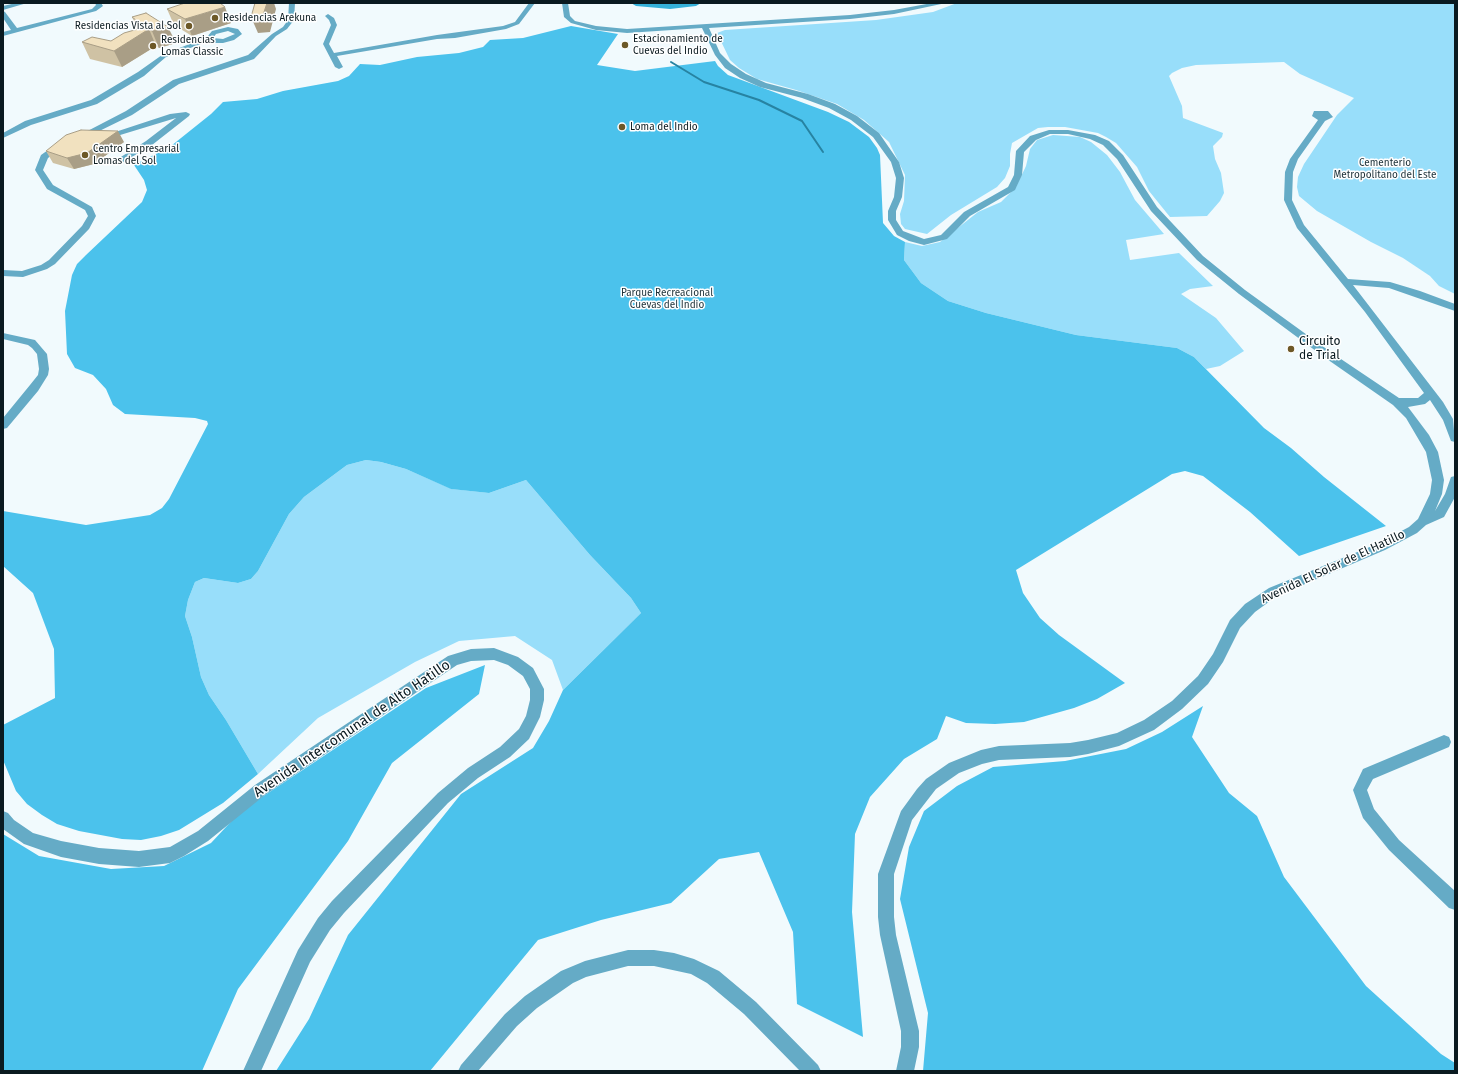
<!DOCTYPE html>
<style>
body{margin:0}
#map{position:relative;width:1458px;height:1074px;overflow:hidden;background:#f1fafd;font-family:"Fira Sans",sans-serif}
canvas{display:block}
.frame{position:absolute;inset:0;border:4px solid #0a1a20;pointer-events:none}
</style>
<div id="map">
<canvas width="1458" height="1074"></canvas>
<div class="frame"></div>
</div>
<script>
const ctx = document.querySelector('canvas').getContext('2d');
ctx.lineJoin = 'round';
function fill(path, color) {
  ctx.fillStyle = color;
  ctx.fill(path, 'evenodd');
}
function poly(rows) {
  const path = new Path2D();
  for (const r of rows) {
    path.moveTo(r[0], r[1]);
    for (let i = 2; i < r.length; i += 2) path.lineTo(r[i], r[i + 1]);
  }
  return path;
}
function trace(path, color, width, dash) {
  ctx.strokeStyle = color;
  ctx.lineWidth = width;
  ctx.lineCap = dash ? 'butt' : 'round';
  ctx.setLineDash(dash || []);
  ctx.stroke(path);
}
function drawText(font, color, halo, rows, align = 'center') {
  ctx.font = font + ' "Fira Sans",sans-serif';
  ctx.lineWidth = 3;
  ctx.setLineDash([]);
  ctx.textBaseline = 'middle';
  ctx.strokeStyle = halo;
  ctx.fillStyle = color;
  for (const [text, x, y, turn = 0] of rows) {
    ctx.save();
    ctx.translate(x, y);
    ctx.rotate((+turn || 0) * Math.PI / 180);
    ctx.textAlign = isNaN(turn) ? turn : align;
    if (halo) ctx.strokeText(text, 0, 0);
    ctx.fillText(text, 0, 0);
    ctx.restore();
  }
}
fill(poly([
 [957,3,1455,3,1455,294,1439,286,1430,276,1403,258,1371,242,1317,211,1299,196,1297,187,1298,177,1304,164,1337,115,1354,98,1300,74,1284,62,1196,65,1182,68,1172,73,1169,76,1182,106,1183,118,1223,133,1222,137,1213,146,1215,159,1221,173,1224,193,1220,201,1207,216,1170,217,1149,191,1137,167,1116,143,1106,137,1098,133,1065,127,1048,127,1038,128,1012,143,1010,154,1010,166,1005,178,997,187,951,215,927,234,905,229,901,224,900,214,904,201,905,175,889,142,864,120,837,104,796,90,757,79,739,68,730,60,717,33,725,30,876,20,933,12],
 [1053,135,1080,137,1091,142,1107,155,1120,172,1135,200,1164,234,1126,240,1130,260,1179,253,1213,286,1190,289,1181,294,1216,318,1244,351,1220,366,1206,369,1194,357,1177,348,1076,335,986,313,948,301,921,283,904,260,905,242,922,246,940,242,978,212,1001,202,1016,187,1026,166,1030,149,1037,140],
 [366,460,381,462,406,469,452,489,489,493,526,480,590,555,631,598,641,613,563,690,552,660,515,636,459,641,415,662,318,718,258,774,226,720,209,695,201,677,192,637,185,616,188,600,195,582,204,578,238,583,251,579,258,571,289,514,304,497,347,465]
]), '#98defa');
fill(poly([
 [571,26,618,34,597,65,635,71,715,61,718,66,728,75,828,112,849,122,869,137,877,148,880,155,883,223,894,236,905,242,904,260,921,283,948,301,986,313,1076,335,1177,348,1194,357,1264,428,1291,448,1324,477,1386,526,1299,556,1250,512,1203,476,1185,471,1172,474,1016,570,1023,593,1040,618,1059,635,1125,683,1097,699,1074,708,1024,722,995,724,966,723,946,716,937,739,904,759,870,797,855,834,852,912,863,1037,797,1004,793,932,759,852,719,859,671,903,601,920,538,940,430,1071,276,1071,309,1019,348,935,461,794,533,748,549,721,563,690,641,613,631,598,590,555,526,480,489,493,451,489,406,469,381,462,366,460,347,465,304,497,289,514,258,571,251,579,238,583,204,578,195,582,188,600,185,616,192,637,201,677,209,695,226,720,258,774,223,803,179,830,161,836,141,840,122,839,79,831,57,824,42,815,27,804,16,791,3,760,3,725,55,698,54,649,33,593,3,566,3,511,86,525,150,515,162,508,169,499,208,424,207,421,195,418,125,414,113,405,106,389,93,375,75,368,67,354,65,311,72,275,77,264,86,255,142,202,147,190,144,180,134,165,171,146,211,114,223,102,257,99,283,91,338,81,349,76,360,64,380,65,417,57,459,53,483,47,490,40,523,38],
 [485,665,479,694,392,763,348,841,238,989,202,1071,3,1071,3,834,39,856,111,869,164,866,211,843,241,811,426,688],
 [1203,706,1192,737,1229,793,1257,816,1284,877,1366,986,1441,1054,1455,1063,1455,1071,923,1071,928,1013,900,899,909,847,924,811,957,786,993,767,1065,761,1126,749,1162,732]
]), '#4bc2ec');
trace(poly([
 [671,62,704,82,759,100,802,121,823,152]
]), '#2783a2', 2);
fill(poly([
 [631,3,701,3,696,6,670,9,636,6,631,3]
]), '#34b0d9');
fill(poly([
 [16,3,27,3,3,10,3,6,16,3],
 [95,3,101,3,103,6,96,11,3,36,3,32,11,30,3,18,3,11,5,12,17,28,92,9,96,5,95,3],
 [289,3,295,3,294,20,287,29,276,36,254,59,179,84,132,115,83,139,76,137,126,111,173,80,248,55,272,34,283,27,288,20,289,3],
 [529,3,535,3,519,24,506,29,455,38,437,39,337,56,343,67,339,69,335,67,323,44,331,25,329,20,325,16,328,14,334,18,337,25,329,44,334,53,437,35,503,26,515,22,529,3],
 [562,3,568,3,570,16,575,21,596,26,627,29,850,15,894,10,932,3,946,3,894,14,850,19,709,28,720,53,731,64,746,74,766,83,808,94,835,104,857,116,879,133,899,162,904,178,902,197,896,211,896,220,903,231,924,239,941,235,964,212,1008,187,1014,175,1016,151,1030,136,1049,130,1068,130,1095,135,1109,141,1123,155,1157,207,1203,256,1245,290,1332,353,1399,398,1418,398,1424,393,1365,312,1297,228,1284,200,1285,172,1290,159,1318,120,1312,116,1314,111,1328,111,1333,117,1325,121,1298,159,1293,172,1292,200,1304,225,1348,279,1390,282,1420,291,1455,304,1455,311,1389,288,1353,285,1443,402,1453,419,1455,442,1451,441,1443,420,1430,400,1425,404,1408,407,1429,435,1438,452,1444,480,1442,494,1435,511,1445,494,1451,477,1455,476,1455,497,1444,517,1426,525,1417,533,1385,550,1277,596,1255,612,1240,628,1223,662,1208,684,1182,709,1154,730,1119,746,1088,754,1070,757,999,760,982,764,959,773,936,789,912,820,894,874,894,917,896,935,919,1031,919,1047,914,1071,896,1071,901,1047,901,1031,880,935,878,917,878,874,901,811,917,789,926,779,949,763,981,750,999,746,1070,743,1088,740,1117,733,1144,720,1172,701,1198,676,1213,654,1230,620,1245,604,1269,588,1377,544,1409,527,1418,519,1430,494,1432,480,1426,452,1406,418,1393,405,1324,357,1239,294,1197,260,1151,211,1117,159,1103,145,1090,139,1068,134,1050,134,1036,140,1024,152,1022,175,1015,190,970,216,947,239,924,245,909,241,897,235,888,220,888,211,894,197,896,178,891,162,873,137,851,120,829,108,802,98,760,87,740,78,725,68,715,55,702,28,627,33,596,30,571,23,564,17,562,3],
 [228,27,238,29,242,34,234,40,223,43,214,43,209,41,166,57,144,76,97,104,31,125,3,138,3,133,25,121,91,100,138,72,162,55,207,37,212,31,228,27],
 [228,31,235,34,223,39,213,38,216,34,228,31],
 [186,112,190,114,189,116,152,145,120,164,113,162,146,141,176,118,107,139,100,137,170,114,186,112],
 [58,143,65,145,48,158,43,170,53,185,92,207,96,216,89,229,55,264,47,269,23,277,3,276,3,270,22,271,41,265,49,260,82,226,88,216,85,210,47,189,35,170,41,155,58,143],
 [3,333,35,340,47,354,49,369,48,375,38,391,7,428,3,429,3,418,30,385,38,375,39,369,37,354,32,348,28,345,3,339,3,333],
 [494,648,518,657,533,668,544,689,544,700,540,717,529,739,510,757,478,778,448,803,344,913,330,930,310,962,261,1071,243,1071,298,950,318,918,332,901,438,793,468,768,500,747,519,729,526,716,530,700,530,689,523,676,508,665,494,660,471,661,457,665,265,795,208,841,184,856,170,863,139,867,99,864,61,857,24,844,3,829,3,811,8,813,14,820,33,833,61,841,99,848,139,851,170,847,198,831,255,785,448,656,471,649,494,648],
 [1444,735,1449,737,1451,742,1449,747,1373,779,1367,790,1374,809,1399,840,1455,891,1455,910,1449,908,1389,850,1363,818,1353,790,1363,769,1444,735],
 [628,950,654,950,674,953,694,959,719,971,756,1002,818,1065,821,1071,800,1071,744,1014,707,983,691,974,654,966,628,966,586,977,573,983,537,1008,517,1026,478,1071,458,1071,461,1065,505,1014,525,996,561,971,585,961,628,950]
]), '#65abc6');
fill(poly([
 [167,9,231,23,192,36,174,25],
 [132,17,176,43,159,48,156,46,122,67,90,59,82,42,111,41,137,29],
 [124,142,94,164,74,169,53,163,46,151]
]), '#cfc2a4');
fill(poly([
 [267,3,274,3,276,9,270,32,258,33,251,17],
 [225,7,231,23,192,36,185,19],
 [168,27,176,43,159,48,152,31],
 [149,29,156,46,122,67,114,51],
 [118,131,124,142,94,164,74,169,67,158]
]), '#a99e86');
const building = poly([
 [185,3,220,3,225,7,185,19,167,9,185,3],
 [255,3,267,3,263,15,251,17,255,3],
 [146,13,168,27,152,31,149,29,114,51,82,42,92,37,111,41,124,33,145,27,132,17,146,13],
 [81,130,118,131,87,153,67,158,46,151,66,135,81,130]
]);
fill(building, '#f1e1bf');
trace(building, '#a99e86', 1);
for (const [x, y, r, color] of [
 [215,18,4,"#6d5827"],
 [189,26,4,"#6d5827"],
 [625,45,4,"#6d5827"],
 [153,46,4,"#6d5827"],
 [622,127,4,"#6d5827"],
 [85,155,4,"#6d5827"],
 [1291,349,4,"#6d5827"]
]) {
  const dot = new Path2D();
  dot.arc(x, y, r, 0, 2 * Math.PI);
  ctx.fillStyle = color;
  ctx.fill(dot);
  trace(dot, '#fff', 1.5);
}
drawText('10px', '#0a1a20', '#fff', [
 ["Residencias Arekuna",223,18],
 ["Residencias Vista al Sol",181,26,"right"],
 ["Estacionamiento de",633,39],
 ["Cuevas del Indio",633,51],
 ["Residencias",161,40],
 ["Lomas Classic",161,52],
 ["Loma del Indio",630,127],
 ["Centro Empresarial",93,149],
 ["Lomas del Sol",93,161]
], 'left');
drawText('10px', '#1b3038', '#fff', [
 ["Cementerio",1385,163],
 ["Metropolitano del Este",1385,175],
 ["Parque Recreacional",667,293],
 ["Cuevas del Indio",667,305]
]);
drawText('12px', '#0a1a20', '#fff', [
 ["Circuito",1299,342],
 ["de Trial",1299,356]
], 'left');
drawText('12px', '#0a1a20', '#fff', [
 ["Avenida El Solar de El Hatillo",1333,567,-25]
]);
drawText('14px', '#0a1a20', '#fff', [
 ["Avenida Intercomunal de Alto Hatillo",352,729,-34]
]);
</script>
